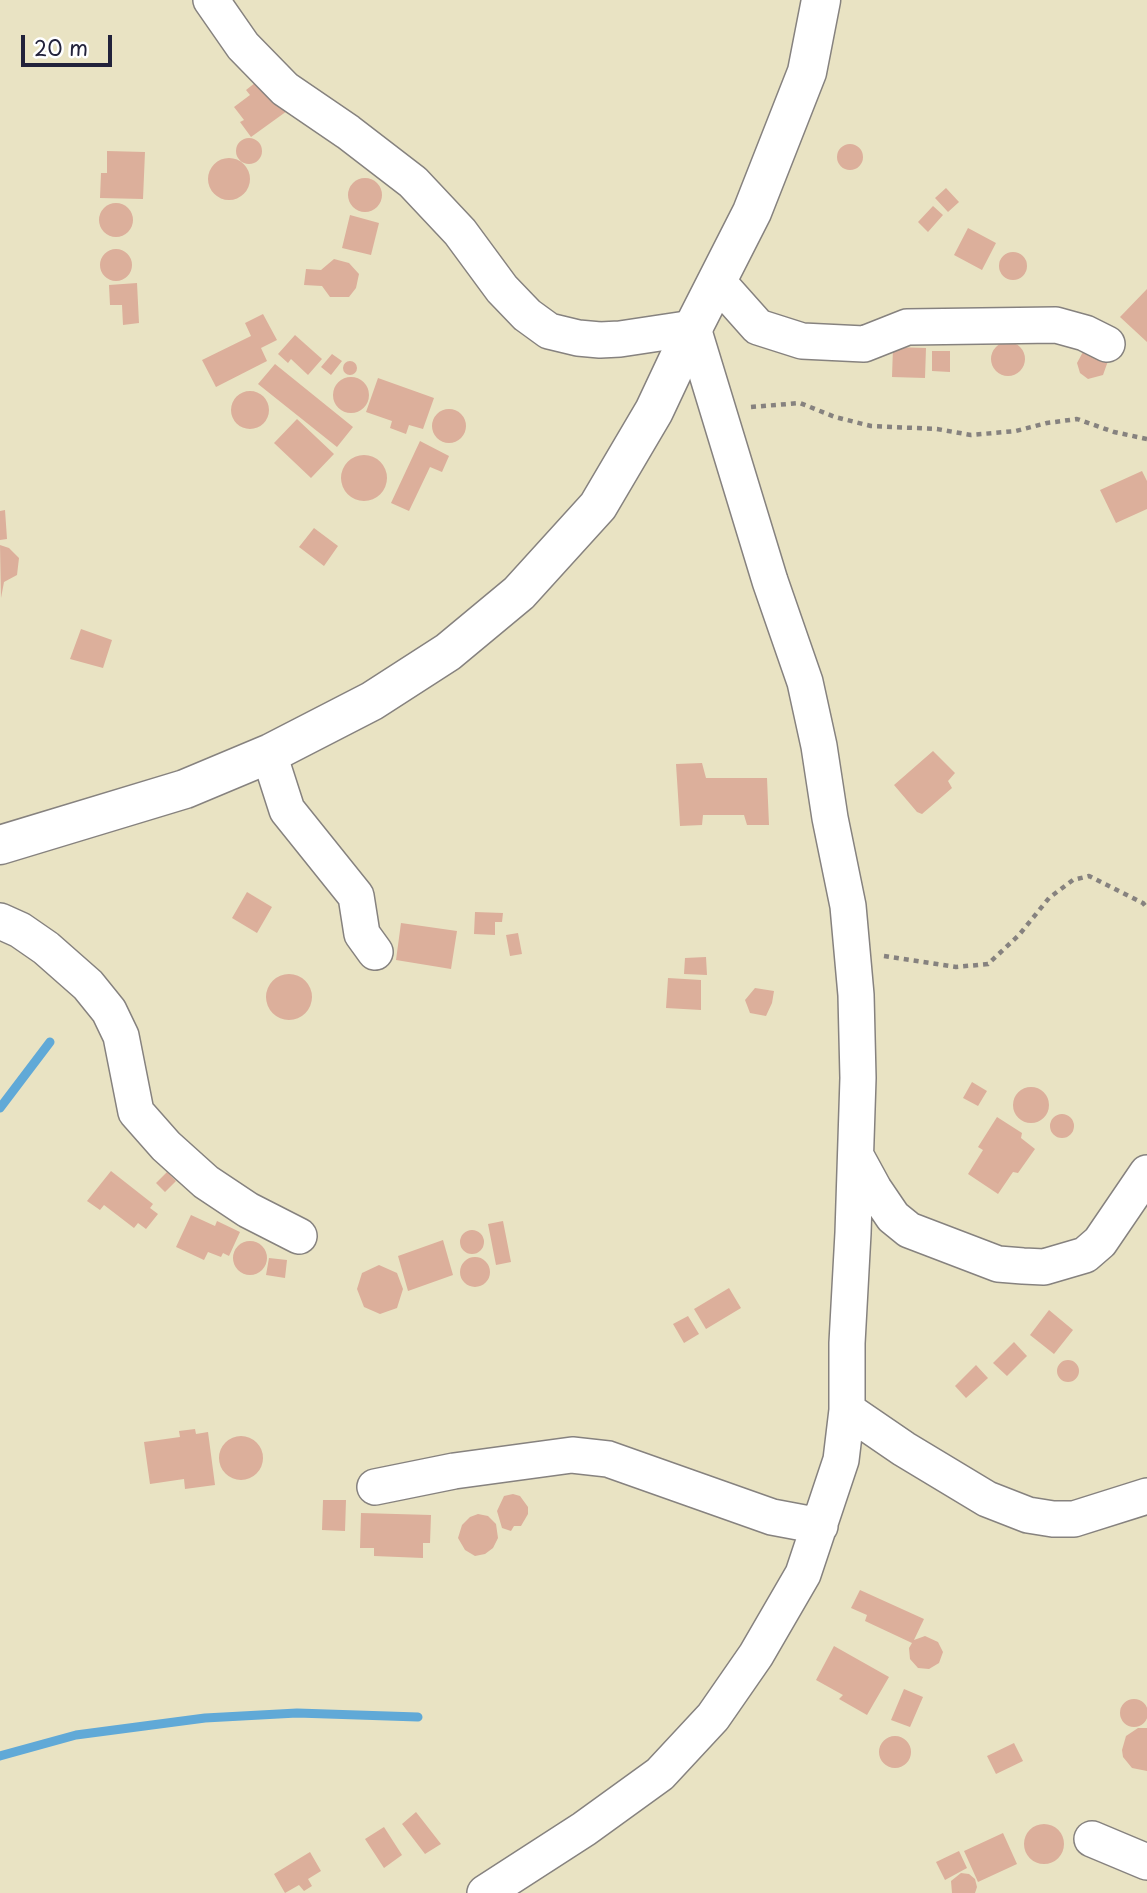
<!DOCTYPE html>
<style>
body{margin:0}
#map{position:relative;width:1147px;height:1893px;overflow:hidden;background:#e9e3c3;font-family:"Playpen Sans",sans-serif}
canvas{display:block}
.scale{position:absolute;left:21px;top:35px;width:91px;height:32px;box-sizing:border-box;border:4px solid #22223b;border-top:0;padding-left:9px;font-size:21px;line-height:24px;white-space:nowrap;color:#22223b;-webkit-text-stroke:5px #fff;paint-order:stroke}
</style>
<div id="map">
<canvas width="1147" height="1893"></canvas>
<div class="scale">20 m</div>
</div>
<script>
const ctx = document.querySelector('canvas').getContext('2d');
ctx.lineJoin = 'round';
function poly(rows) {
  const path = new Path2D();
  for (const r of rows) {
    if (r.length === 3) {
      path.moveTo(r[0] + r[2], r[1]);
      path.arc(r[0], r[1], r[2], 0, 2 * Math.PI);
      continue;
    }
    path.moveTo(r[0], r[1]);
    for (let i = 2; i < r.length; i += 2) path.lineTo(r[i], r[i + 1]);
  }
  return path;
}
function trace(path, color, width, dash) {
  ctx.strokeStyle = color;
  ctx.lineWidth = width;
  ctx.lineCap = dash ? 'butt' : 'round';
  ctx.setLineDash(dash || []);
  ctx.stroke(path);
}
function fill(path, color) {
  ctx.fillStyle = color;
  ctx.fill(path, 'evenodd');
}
trace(poly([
 [0,1108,50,1042],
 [0,1756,76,1735,205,1718,297,1713,418,1717]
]), '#60a9d7', 9);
fill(poly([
 [260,79,287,111,251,137,240,122,244,120,234,107,250,95,246,90],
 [249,151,13],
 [850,157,13],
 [107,151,145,152,143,199,100,198,101,173,107,173],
 [229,179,21],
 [365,195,17],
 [946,188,959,202,948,212,935,198],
 [116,220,17],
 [933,206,943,215,928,232,918,222],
 [350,215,379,223,371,255,342,248],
 [968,228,996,243,982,270,954,255],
 [116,265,16],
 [1013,266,14],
 [334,259,349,263,359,274,356,288,349,297,330,297,322,286,304,285,306,269,321,270],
 [137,283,139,323,123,325,122,305,110,305,109,285],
 [1147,289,1147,342,1120,317],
 [263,314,277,340,261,348,267,361,216,387,202,360,251,336,245,323],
 [295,335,322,359,308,375,291,359,288,363,278,354],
 [1008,359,17],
 [893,347,926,348,925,378,892,377],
 [1084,350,1108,361,1103,375,1088,379,1080,373,1077,363],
 [932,351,950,351,950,372,932,371],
 [332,354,342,361,331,375,321,367],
 [350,368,7],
 [275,364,353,427,337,447,258,384],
 [351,395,18],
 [378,378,434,398,423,429,409,425,406,434,390,428,392,421,366,412],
 [250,410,19],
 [449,426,17],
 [297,419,334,454,311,478,274,443],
 [420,441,449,456,442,472,430,467,409,511,391,503],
 [364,478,23],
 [1142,471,1147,481,1147,509,1116,523,1100,490],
 [5,510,7,539,0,540,0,511],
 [314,528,338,546,324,566,299,547],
 [0,545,9,548,19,558,17,575,4,582,1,598],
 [81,629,112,640,103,668,70,659],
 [933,751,955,773,948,781,952,788,922,814,917,812,894,785],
 [702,763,706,778,767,778,769,825,747,825,744,815,703,815,702,825,680,826,676,764],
 [247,892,272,907,257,933,232,918],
 [475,912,503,913,502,922,495,922,495,935,474,934],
 [401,923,457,931,451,969,396,960],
 [518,933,522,954,510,956,506,935],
 [706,957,707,975,684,974,685,958],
 [289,997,23],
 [668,978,701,980,701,1010,666,1008],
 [755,988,774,991,772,1003,766,1016,750,1013,745,1000],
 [972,1082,987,1091,978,1106,963,1098],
 [1031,1105,18],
 [1062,1126,12],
 [997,1117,1022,1133,1021,1138,1035,1149,1018,1173,1013,1172,998,1194,968,1174,983,1150,978,1147],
 [111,1171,153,1204,150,1208,158,1214,146,1229,138,1223,134,1228,104,1205,100,1210,87,1201],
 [167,1172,176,1181,165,1192,156,1183],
 [191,1215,215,1226,217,1221,240,1232,229,1256,223,1253,221,1257,208,1252,204,1260,176,1247],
 [503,1221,511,1262,496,1265,488,1224],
 [472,1242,12],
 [443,1240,453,1275,408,1291,398,1256],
 [250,1258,17],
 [475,1272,15],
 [269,1258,287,1260,285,1278,266,1275],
 [379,1265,397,1273,403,1289,397,1308,380,1314,364,1307,357,1289,362,1273],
 [729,1288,741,1308,706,1329,694,1309],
 [1049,1310,1073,1330,1054,1354,1030,1335],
 [688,1316,699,1334,684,1343,673,1324],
 [1014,1342,1027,1356,1007,1376,993,1363],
 [1068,1371,11],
 [976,1365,988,1378,966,1398,955,1386],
 [195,1429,196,1434,208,1432,215,1485,185,1489,184,1479,150,1484,144,1442,180,1437,179,1431],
 [241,1458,22],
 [513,1494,520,1496,528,1507,528,1514,521,1526,514,1526,511,1531,502,1528,497,1511,504,1496],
 [323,1500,346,1500,345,1531,322,1530],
 [361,1513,431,1515,430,1543,423,1543,423,1558,374,1556,374,1548,360,1548],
 [478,1514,488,1516,496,1524,498,1538,493,1548,485,1554,475,1556,465,1550,458,1538,462,1525,470,1517],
 [860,1590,924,1619,914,1640,925,1636,938,1642,943,1652,939,1663,929,1669,918,1668,910,1659,909,1648,912,1643,865,1621,867,1615,851,1608],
 [834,1646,889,1677,867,1715,839,1699,843,1695,816,1680],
 [904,1689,923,1697,910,1727,891,1720],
 [1134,1713,14],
 [1138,1728,1147,1728,1147,1771,1132,1768,1123,1757,1122,1750,1126,1736],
 [895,1752,16],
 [1014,1743,1023,1761,996,1774,987,1756],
 [416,1812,441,1844,425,1854,402,1824],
 [1044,1844,20],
 [384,1827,402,1855,384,1868,365,1839],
 [1003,1833,1017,1864,978,1882,964,1851],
 [959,1851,967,1868,945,1880,936,1862],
 [310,1852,321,1871,308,1879,312,1886,304,1891,299,1885,285,1893,274,1874],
 [961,1873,969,1874,975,1879,977,1887,975,1893,952,1893,951,1881]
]), '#dcaf9b');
const minor = poly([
 [211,0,243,46,285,89,348,132,413,182,460,232,502,289,527,315,549,331,578,338,600,340,620,339,693,328,770,581,805,682,819,746,830,818,848,906,856,995,858,1078,853,1233,847,1343,847,1410,841,1460,803,1574,756,1655,713,1717,660,1774,584,1829,485,1893],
 [717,281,758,327,802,341,864,344,907,327,1056,325,1085,333,1107,344],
 [269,754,287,810,356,896,362,934,375,952],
 [0,921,20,930,46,948,88,985,109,1011,121,1036,136,1112,166,1146,206,1182,248,1210,299,1236],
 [856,1156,874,1189,893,1217,909,1230,998,1264,1023,1266,1044,1267,1085,1255,1100,1242,1147,1173],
 [847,1410,904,1449,987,1499,1028,1515,1053,1519,1074,1519,1147,1496],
 [375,1487,454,1471,572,1455,608,1459,772,1517,820,1526],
 [1092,1839,1147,1862]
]);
const tertiary = poly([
 [0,845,185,789,271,753,372,701,448,652,519,593,598,506,654,411,693,328,752,212,807,72,821,0]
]);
trace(minor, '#86827f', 38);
trace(tertiary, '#86827f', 41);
trace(poly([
 [751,407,800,403,835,417,871,426,937,429,971,435,1016,431,1047,423,1077,419,1114,432,1147,439],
 [884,956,956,967,988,964,1019,935,1049,898,1073,880,1089,876,1143,903,1147,908]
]), '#86827f', 4.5, [5, 5]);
trace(minor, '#fff', 35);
trace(tertiary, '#fff', 38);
</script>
